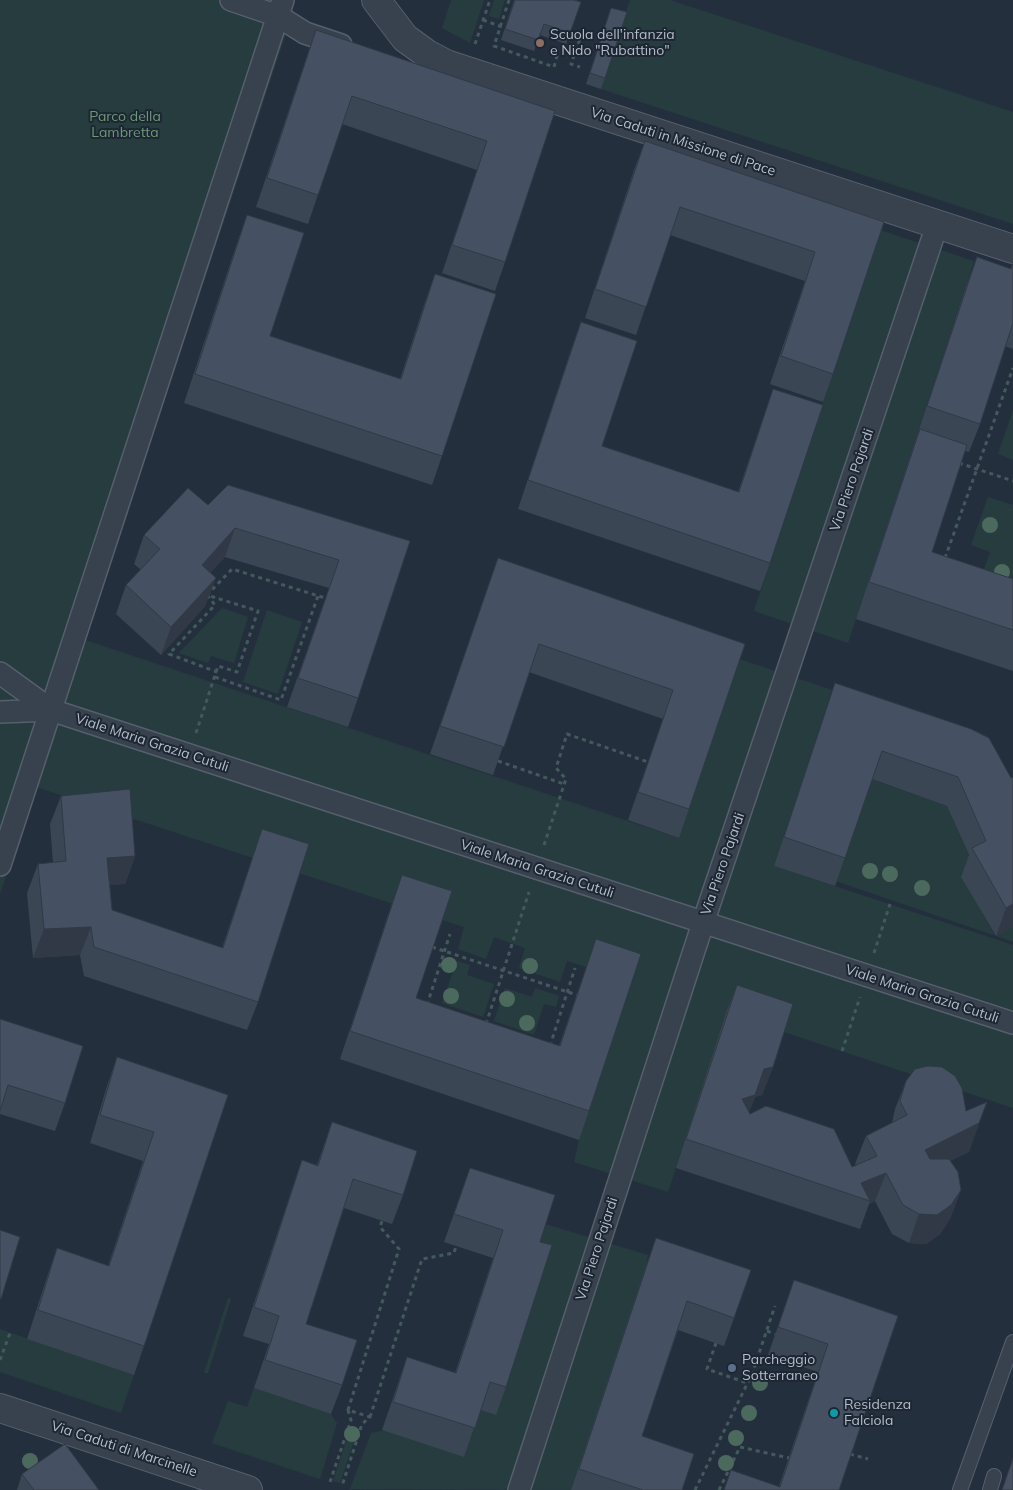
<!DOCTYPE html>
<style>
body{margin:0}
canvas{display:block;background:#242f3e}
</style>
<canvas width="1013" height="1490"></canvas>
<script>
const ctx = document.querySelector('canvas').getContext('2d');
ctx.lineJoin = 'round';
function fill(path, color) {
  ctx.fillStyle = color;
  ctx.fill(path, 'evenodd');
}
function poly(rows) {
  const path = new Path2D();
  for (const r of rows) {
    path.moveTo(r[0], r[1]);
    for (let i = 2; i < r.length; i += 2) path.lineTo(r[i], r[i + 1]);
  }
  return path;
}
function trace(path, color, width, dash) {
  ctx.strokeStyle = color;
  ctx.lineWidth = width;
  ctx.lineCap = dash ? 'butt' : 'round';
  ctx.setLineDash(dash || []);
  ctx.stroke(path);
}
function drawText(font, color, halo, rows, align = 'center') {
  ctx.font = font + ' Mulish,sans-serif';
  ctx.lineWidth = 4;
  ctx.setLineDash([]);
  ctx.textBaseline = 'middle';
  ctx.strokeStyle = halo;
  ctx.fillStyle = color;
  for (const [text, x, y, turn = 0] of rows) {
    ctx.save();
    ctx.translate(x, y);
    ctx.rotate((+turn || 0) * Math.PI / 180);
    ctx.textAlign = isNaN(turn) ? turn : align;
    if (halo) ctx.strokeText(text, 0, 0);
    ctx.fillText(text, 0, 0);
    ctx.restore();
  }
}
fill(poly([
 [0,0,287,0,290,22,85,640,679,838,739,659,832,690,774,866,1013,945,1013,1108,727,1013,668,1192,574,1162,579,1140,586,967,567,961,560,982,519,968,525,948,494,937,486,959,458,949,464,927,36,787,0,894],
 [451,0,484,0,470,43,442,28],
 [494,0,505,0,499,19,489,16],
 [630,0,670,0,1013,112,1013,224,601,89],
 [880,230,974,261,848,643,754,611],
 [1013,410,1013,460,998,454],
 [988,497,1013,505,1013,588,981,577,990,552,971,545],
 [222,608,248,617,234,663,211,656,208,663,179,653],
 [267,610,302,622,278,694,243,682],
 [871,779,947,806,975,870,962,877,995,936,1013,927,1013,942,996,936,836,881],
 [445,957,470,965,467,975,494,984,483,1017,442,1003,453,972,442,968],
 [505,988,532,997,535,988,559,996,556,1007,544,1004,534,1035,494,1021],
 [545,1224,648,1255,646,1267,571,1490,350,1489,371,1433,480,1410,495,1415,530,1270],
 [228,1298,231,1299,208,1373,204,1373],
 [0,1329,134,1375,121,1413,0,1372],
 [254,1388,331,1414,337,1423,320,1479,212,1443,228,1401,247,1407],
 [350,1430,357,1432,340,1483,333,1481]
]), '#263c3f');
const service = poly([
 [960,1490,1013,1342],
 [990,1490,994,1476]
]);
const pedestrian = poly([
 [231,0,278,16,305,33,341,45],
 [0,673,51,710],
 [0,712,51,710,1013,1023],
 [0,865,283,0],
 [519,1490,703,923,932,240]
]);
const minor = poly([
 [376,0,405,38,427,54,446,64,1013,249],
 [0,1408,248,1490]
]);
trace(service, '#565f6c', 16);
trace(pedestrian, '#565f6c', 24);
trace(minor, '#565f6c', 30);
trace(poly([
 [509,0,494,46,554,67,558,52],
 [483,20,505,28],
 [570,32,581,36,571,64,580,67],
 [475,44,490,0],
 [959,463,1013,481],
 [945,558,1013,368],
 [207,595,215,605,169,654,217,672],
 [215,677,281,700,318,596],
 [196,733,218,666,237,672,258,611,207,595,232,569,325,598],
 [498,761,564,784],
 [544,845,566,779,556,768,567,734,648,762],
 [432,947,577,995],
 [874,953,890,904],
 [427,1005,450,934],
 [486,1024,529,892],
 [550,1046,575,968],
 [842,1051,860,997],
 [767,1331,775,1334],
 [716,1343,707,1369,747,1383],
 [0,1360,10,1333],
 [348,1410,399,1249,380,1227,382,1221],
 [370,1417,422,1259,454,1253,456,1246],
 [850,1454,868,1459],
 [330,1482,351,1420,348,1410,370,1417,362,1424,342,1486],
 [695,1490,752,1374,775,1306],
 [719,1490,740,1447,789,1458]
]), '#44595c', 3, [4, 4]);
trace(service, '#38414e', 14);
trace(pedestrian, '#38414e', 21);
trace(minor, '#38414e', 28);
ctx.fillStyle = '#4b6a5d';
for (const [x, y] of [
 [990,525],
 [1002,572],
 [870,871],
 [890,874],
 [922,888],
 [449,965],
 [530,966],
 [451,996],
 [507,999],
 [527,1023],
 [760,1383],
 [749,1413],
 [352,1434],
 [736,1438],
 [30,1461],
 [726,1463]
]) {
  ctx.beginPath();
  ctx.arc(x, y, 8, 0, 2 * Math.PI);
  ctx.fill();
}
fill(poly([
 [514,0,581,2,566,44,540,35,534,51,501,40],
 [611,8,605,78,601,89,586,84],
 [316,30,555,111,505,262,495,291,442,273,477,170,342,124,308,224,256,207,306,59],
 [645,141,884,222,833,374,823,402,770,384,805,281,670,235,636,335,585,318,634,170],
 [247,215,270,336,400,379,425,302,435,274,442,456,432,485,184,403,237,243],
 [977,257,1011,269,1013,263,1013,349,1005,346,980,424,969,452,965,451,932,552,1013,579,1013,671,856,619,907,465,917,435,966,286],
 [581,322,602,446,738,492,773,389,770,563,760,591,518,509,571,350],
 [208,505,410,541,358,698,348,727,287,707,329,588,225,557,210,573,216,578,205,606,161,655,116,614,126,585,141,570,134,564,144,535],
 [498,558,745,644,689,809,679,838,628,820,663,719,529,672,493,775,430,754],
 [835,683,971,729,1013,927,996,936,961,877,969,855,947,806,872,779,835,886,774,866,825,712],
 [61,796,135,856,125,884,110,885,112,910,222,948,262,829,258,1002,247,1030,84,976,80,955,33,958,27,893,38,864,53,863,50,824],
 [402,875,416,998,559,1046,596,939,589,1111,579,1140,340,1059,392,903],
 [737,985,773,1067,762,1095,755,1097,749,1112,750,1114,852,1167,856,1165,855,1164,866,1136,892,1123,895,1109,906,1081,969,1152,950,1161,961,1190,950,1219,940,1234,926,1244,909,1243,892,1234,875,1201,869,1204,860,1229,676,1168,726,1013],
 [0,1019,65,1103,55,1131,0,1114],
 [117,1057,228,1095,144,1346,134,1375,27,1339,47,1277,57,1248,108,1266,143,1161,90,1143,107,1086],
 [332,1122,403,1195,392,1224,344,1208,306,1324,342,1385,331,1414,254,1388,269,1344,243,1336,292,1189,302,1160,317,1165],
 [470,1168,540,1242,506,1387,496,1415,480,1410,464,1457,382,1430,407,1357,455,1373,493,1258,444,1242],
 [656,1238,734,1318,724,1346,678,1330,642,1436,682,1490,571,1490,646,1266],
 [794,1280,898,1316,839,1490,779,1486,818,1372,768,1355],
 [22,1474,99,1490,17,1490]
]), '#3b4654');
fill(poly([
 [235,528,225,557,191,593,202,565],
 [216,578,205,606,161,655,171,627],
 [135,856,125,884,96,886,107,858],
 [1013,904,1013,927,996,936,1006,908],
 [91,927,80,955,33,958,44,929],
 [773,1067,762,1095,755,1097,745,1123,742,1099,764,1069],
 [987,1102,969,1152,915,1178,925,1150],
 [886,1173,875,1201,869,1204,870,1201,861,1183],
 [961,1190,950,1219,940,1234,926,1244,909,1243,919,1214]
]), '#303945');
const building = poly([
 [515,0,574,0,581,2,570,33,544,24,538,40,505,29,515,0],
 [611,8,627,12,605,78,590,73,611,8],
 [316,30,555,111,505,262,452,245,487,141,352,96,318,195,267,178,316,30],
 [645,141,884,222,833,374,781,356,815,252,680,207,646,307,595,289,645,141],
 [247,215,304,233,270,336,401,379,435,274,496,294,442,456,195,374,247,215],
 [977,257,1011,269,1013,263,1013,323,980,424,927,406,977,257],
 [581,322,637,341,602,446,739,492,773,389,823,405,770,563,528,480,581,322],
 [920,429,967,445,932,552,1013,579,1013,630,869,582,920,429],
 [228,485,410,541,358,698,298,678,339,560,235,528,202,565,216,578,171,627,126,585,160,549,144,535,188,488,208,505,228,485],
 [498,558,745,644,689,809,638,792,673,690,539,644,504,747,440,726,498,558],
 [835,683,971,729,989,738,1011,778,1013,777,1013,904,1006,908,972,848,986,841,958,777,882,751,845,858,784,837,835,683],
 [130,789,135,856,107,858,112,910,223,948,262,829,309,844,258,1002,94,947,91,927,44,929,38,864,66,861,61,796,130,789],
 [402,875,452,891,416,998,560,1046,596,939,641,954,589,1111,350,1031,402,875],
 [737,985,793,1004,773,1067,764,1069,755,1095,742,1099,750,1114,766,1106,834,1129,852,1167,877,1156,866,1136,907,1115,900,1101,906,1081,915,1069,928,1066,942,1067,955,1076,962,1088,966,1111,987,1102,979,1123,925,1150,930,1159,949,1159,958,1172,961,1190,951,1205,937,1215,919,1214,903,1205,886,1173,861,1183,870,1201,686,1139,737,985],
 [0,1019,83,1046,65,1103,8,1085,0,1111,0,1019],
 [117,1057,228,1095,144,1346,38,1310,57,1248,109,1266,154,1132,100,1115,117,1057],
 [332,1122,417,1151,403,1195,353,1179,306,1324,357,1340,342,1385,265,1360,279,1316,254,1307,302,1160,318,1166,332,1122],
 [470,1168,555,1195,540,1242,552,1245,506,1387,490,1382,475,1428,393,1402,407,1357,456,1373,503,1230,454,1214,470,1168],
 [0,1230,20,1237,1,1299,0,1298,0,1230],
 [656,1238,751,1270,734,1318,687,1301,642,1436,694,1454,682,1490,643,1490,579,1469,656,1238],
 [794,1280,898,1316,839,1490,724,1490,731,1470,780,1487,828,1344,778,1327,794,1280],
 [65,1444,99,1490,34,1490,22,1474,65,1444],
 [1013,1458,1013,1490,1002,1490,1013,1458]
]);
fill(building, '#455162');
trace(building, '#303945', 1);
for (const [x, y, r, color] of [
 [540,43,5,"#8d6e63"],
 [732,1368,5,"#5c6f8a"],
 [834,1413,5,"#0f9aa8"]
]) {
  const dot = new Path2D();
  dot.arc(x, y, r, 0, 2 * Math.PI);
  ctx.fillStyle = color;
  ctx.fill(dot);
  trace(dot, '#1d2633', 2);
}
drawText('14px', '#b4bcc9', '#1d2633', [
 ["Scuola dell'infanzia",550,35],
 ["e Nido \"Rubattino\"",550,51],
 ["Parcheggio",742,1360],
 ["Sotterraneo",742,1376],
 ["Residenza",844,1405],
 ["Falciola",844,1421]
], 'left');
drawText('14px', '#6b9a76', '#1d2633', [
 ["Parco della",125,117],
 ["Lambretta",125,133]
]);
drawText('14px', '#b4bcc9', '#1d2633', [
 ["Via Caduti in Missione di Pace",683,142,18],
 ["Via Piero Pajardi",852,480,-71],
 ["Viale Maria Grazia Cutuli",152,743,18],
 ["Via Piero Pajardi",723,864,-71],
 ["Viale Maria Grazia Cutuli",537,869,18],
 ["Viale Maria Grazia Cutuli",922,994,18],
 ["Via Piero Pajardi",597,1249,-72],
 ["Via Caduti di Marcinelle",124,1449,18]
]);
</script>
